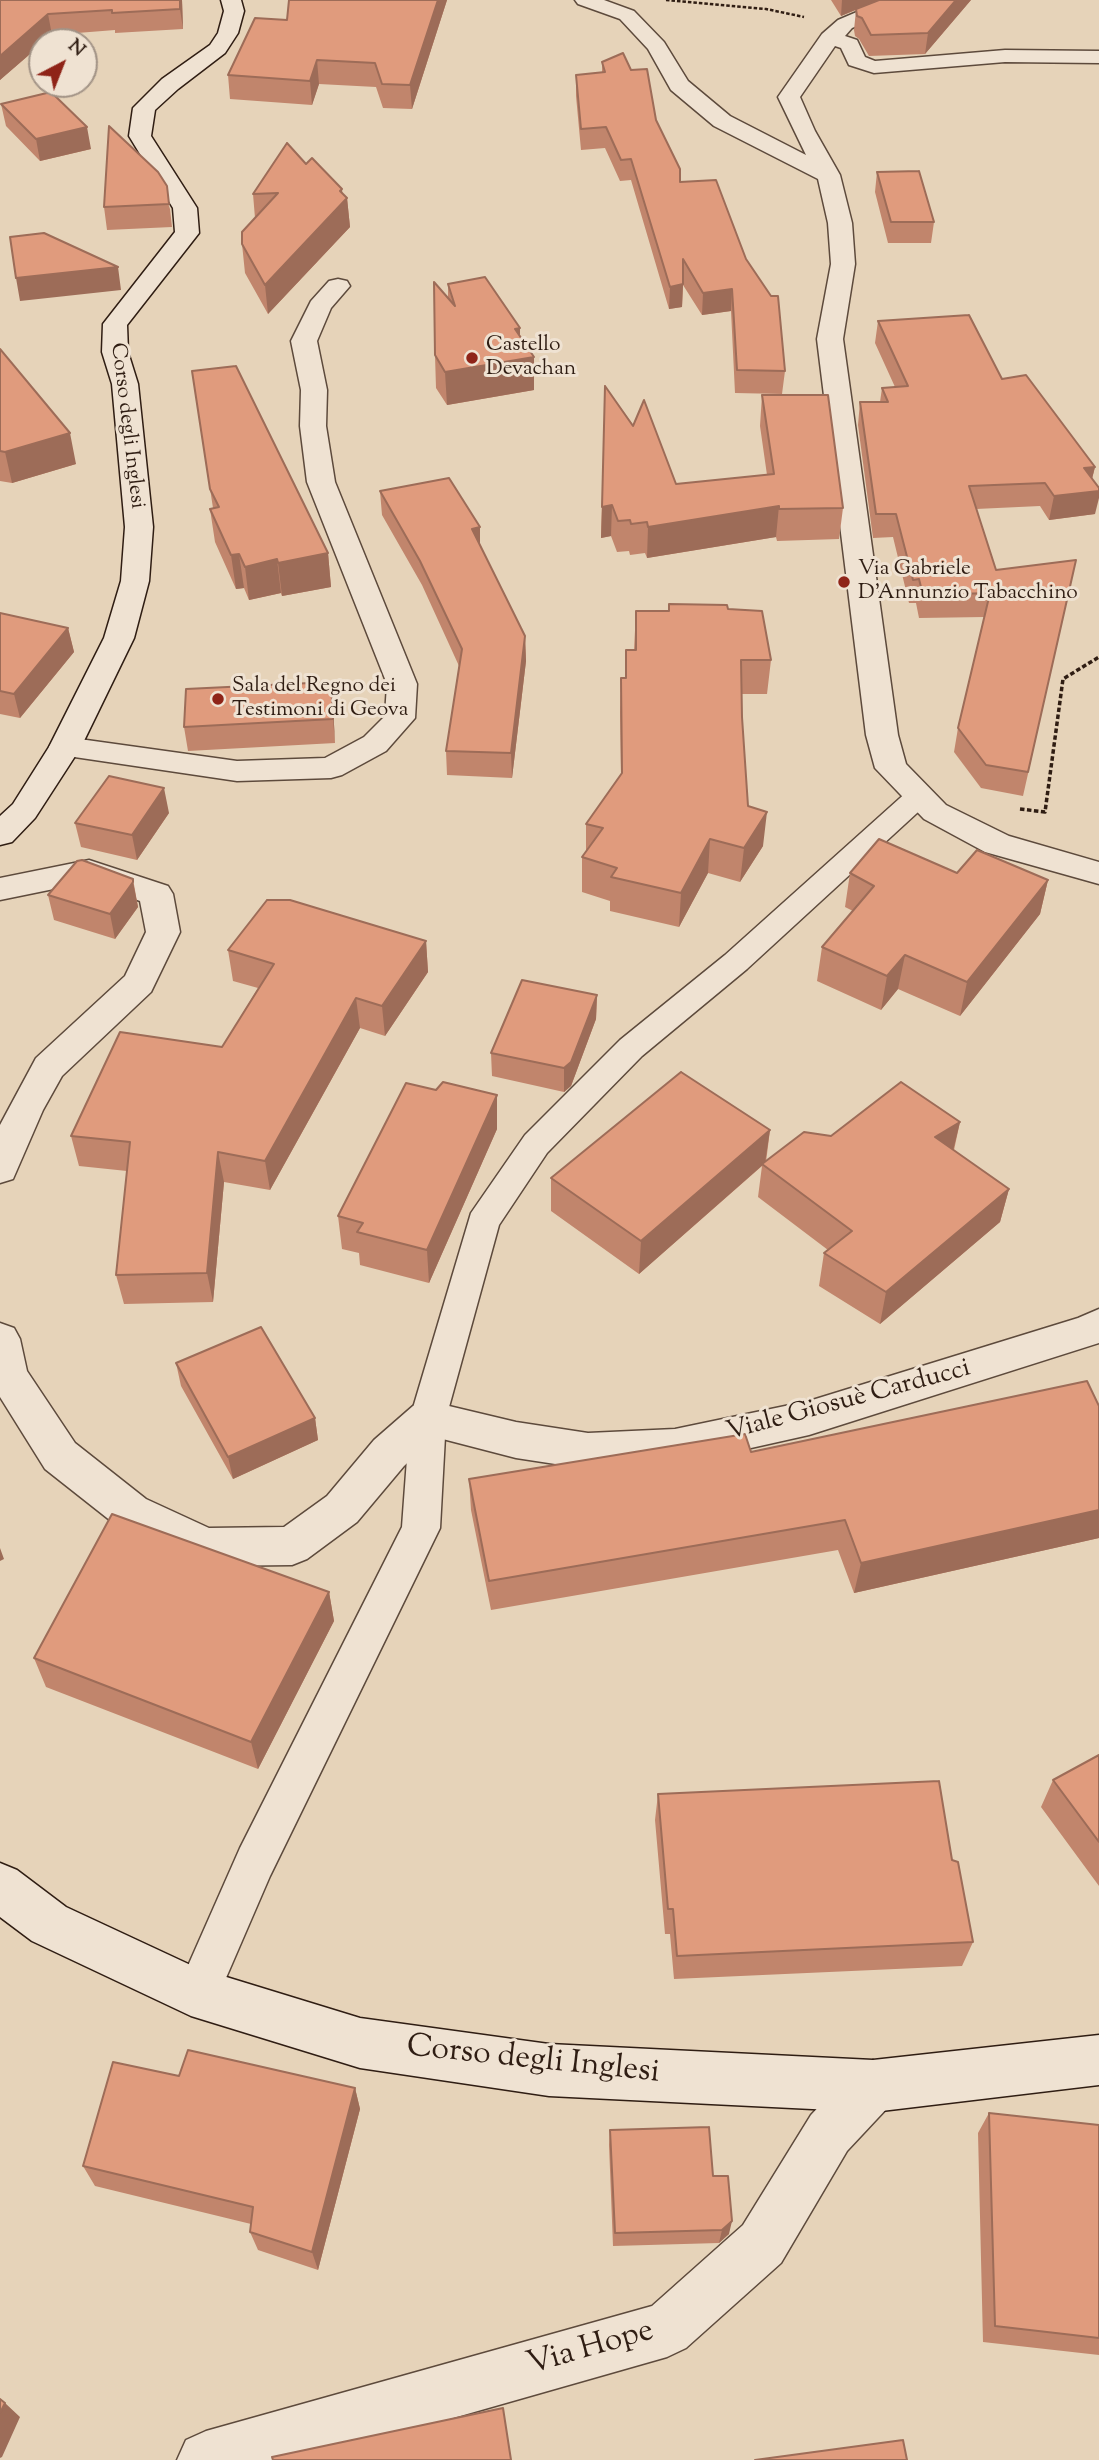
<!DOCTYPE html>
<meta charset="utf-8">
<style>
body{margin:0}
#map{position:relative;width:1099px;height:2460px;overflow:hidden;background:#e6d3b9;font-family:"Sorts Mill Goudy",serif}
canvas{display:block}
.north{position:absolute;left:28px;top:28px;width:70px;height:70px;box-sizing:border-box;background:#efe2d2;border:2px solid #a29386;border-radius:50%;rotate:42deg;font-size:19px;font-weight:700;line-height:28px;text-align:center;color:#2f1d13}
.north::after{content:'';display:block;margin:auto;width:24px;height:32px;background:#8f2418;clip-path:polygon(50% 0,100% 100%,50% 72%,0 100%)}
</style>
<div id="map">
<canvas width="1099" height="2460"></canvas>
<div class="north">N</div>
</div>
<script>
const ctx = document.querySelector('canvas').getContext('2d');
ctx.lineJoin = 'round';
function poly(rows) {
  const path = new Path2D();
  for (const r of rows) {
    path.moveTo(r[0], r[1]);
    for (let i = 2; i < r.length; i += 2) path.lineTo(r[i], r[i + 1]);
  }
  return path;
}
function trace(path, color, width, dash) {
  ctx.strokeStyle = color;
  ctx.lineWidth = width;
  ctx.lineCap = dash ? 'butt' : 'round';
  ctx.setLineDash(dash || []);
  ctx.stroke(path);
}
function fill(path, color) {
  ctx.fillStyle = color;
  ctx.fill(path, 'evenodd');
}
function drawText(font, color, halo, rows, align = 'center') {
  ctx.font = font + ' "Sorts Mill Goudy",serif';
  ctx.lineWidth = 6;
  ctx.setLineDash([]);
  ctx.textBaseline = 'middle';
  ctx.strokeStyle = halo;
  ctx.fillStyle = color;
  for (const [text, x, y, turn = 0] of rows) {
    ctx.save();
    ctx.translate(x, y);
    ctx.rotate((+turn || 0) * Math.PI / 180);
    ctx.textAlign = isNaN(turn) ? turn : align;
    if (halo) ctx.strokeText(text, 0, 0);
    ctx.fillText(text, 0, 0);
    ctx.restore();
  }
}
const pedestrian = poly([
 [919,787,929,790,933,796,929,802,747,969,642,1056,547,1153,499,1225,446,1418,440,1528,270,1876,213,2008,198,2015,183,2008,176,1993,240,1848,402,1527,410,1418,471,1213,525,1135,620,1040,725,955,909,790,919,787]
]);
const minor = poly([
 [575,0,604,0,634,11,664,42,688,81,730,116,806,155,778,97,822,34,838,20,885,0,912,0,909,4,852,28,845,36,857,40,865,57,875,61,1005,50,1099,51,1099,63,1005,62,874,73,849,65,841,48,835,46,800,97,815,131,840,175,852,223,855,264,843,339,898,735,906,764,946,805,1009,836,1099,862,1099,884,985,852,924,819,875,768,866,735,817,339,831,264,828,223,818,179,714,126,671,90,648,49,620,19,578,4,575,0],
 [338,279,347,281,350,286,331,308,317,341,327,390,326,426,335,482,417,684,415,718,386,751,342,775,331,778,237,781,54,754,49,747,54,740,65,737,237,761,325,758,364,737,385,716,387,684,307,482,300,426,301,390,291,341,311,301,329,281,338,279],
 [89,860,168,886,173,894,180,932,151,992,62,1076,43,1110,13,1179,0,1183,0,1125,36,1058,125,976,146,932,140,901,88,882,0,900,0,878,89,860],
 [1099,1309,1099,1343,809,1435,675,1465,588,1469,516,1458,435,1437,404,1466,357,1522,307,1559,292,1565,206,1566,116,1525,45,1469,0,1397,0,1323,14,1328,20,1339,27,1371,75,1443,146,1499,209,1528,284,1527,327,1496,374,1440,413,1406,428,1401,516,1422,588,1433,675,1429,809,1401,1078,1318,1099,1309],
 [873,2060,891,2068,899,2086,891,2104,847,2151,781,2263,686,2348,667,2357,306,2460,177,2460,186,2440,206,2431,652,2306,743,2225,811,2115,855,2068,873,2060]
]);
const secondary = poly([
 [221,0,241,0,244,11,238,33,225,53,178,89,155,110,151,136,197,208,199,233,127,325,128,352,138,384,153,527,149,581,134,638,81,747,35,818,12,842,0,845,0,816,13,804,49,747,104,638,121,581,125,527,112,384,102,352,103,324,175,232,173,208,129,136,133,108,162,79,210,45,218,33,224,11,221,0],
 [0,1863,17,1870,66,1907,197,1968,360,2018,549,2044,873,2060,1099,2035,1099,2085,873,2112,549,2096,360,2068,191,2016,32,1941,0,1917,0,1863]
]);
trace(pedestrian, '#5d4a3c', 3);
trace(minor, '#5d4a3c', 3);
trace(secondary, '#2f1d13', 3);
trace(poly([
 [666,0,766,9,804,17]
]), '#2f1d13', 2.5, [3.5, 2]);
trace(poly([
 [1020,809,1045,812,1063,679,1099,657]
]), '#2f1d13', 3.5, [4.5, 2.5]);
fill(pedestrian, '#efe2d2');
fill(minor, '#efe2d2');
fill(secondary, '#efe2d2');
fill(poly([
 [0,0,182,0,183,29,115,33,115,30,52,35,0,80],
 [289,0,447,0,412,109,383,108,376,87,319,84,312,105,230,99,228,75,287,20],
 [831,0,971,0,925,54,869,56,859,39,855,36,854,30,856,10,841,16],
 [602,62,656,120,680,182,785,371,782,394,735,393,731,311,702,315,683,285,682,307,669,309,631,180,620,181,605,148,581,150,576,96,576,75,602,73],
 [1,104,91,149,40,161,6,126],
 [306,164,347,198,350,227,268,314,245,273,242,244,255,218,253,194],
 [158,172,170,209,172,227,107,230,104,207],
 [877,172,934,222,931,243,888,243,875,192],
 [448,284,520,328,520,335,534,357,534,390,447,405,436,388,435,355,448,298],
 [878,321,1002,379,1095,467,1092,479,1095,514,1049,520,1040,506,976,509,996,570,1076,560,1023,796,981,788,954,752,958,728,984,617,919,618,916,603,909,603,893,537,873,538,858,425,860,402,880,402,882,388,895,387,875,343],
 [0,349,76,464,12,483,0,481],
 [192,371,328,553,331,587,282,596,281,593,249,600,244,588,236,589,215,542,210,509,213,508],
 [605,386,676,484,767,475,760,426,762,395,843,508,839,539,777,541,776,537,647,558,645,553,630,555,629,551,617,552,611,536,601,538],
 [380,491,480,546,525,636,526,661,512,778,447,775,446,751,459,666,422,585,382,515],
 [728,609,771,660,767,694,741,694,742,717,748,806,763,846,740,882,708,873,679,927,610,911,610,901,582,892,582,857,586,852,586,824,621,775,620,712,621,678,625,678,626,650,634,650,636,611],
 [0,613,68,628,74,652,20,718,0,714],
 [333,706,335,743,188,751,184,727],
 [169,813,137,860,81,847,75,823],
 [850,873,957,873,1048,880,1040,914,960,1016,898,989,881,1010,817,981,822,947,853,911,845,907],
 [133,879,138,907,115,939,54,920,48,895],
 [426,941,428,972,385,1036,360,1028,270,1190,224,1182,213,1302,124,1304,116,1275,127,1171,79,1166,71,1136,222,1047,258,988,233,981,228,950],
 [597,995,596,1019,571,1086,564,1092,492,1076,491,1053],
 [436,1090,497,1095,497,1129,429,1283,360,1265,359,1253,342,1249,338,1216],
 [960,1122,954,1150,1009,1189,1000,1222,880,1324,819,1286,824,1253,828,1250,758,1197,762,1166,639,1274,551,1211,551,1178,770,1130,766,1162,831,1136],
 [176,1363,315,1418,318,1440,233,1479,181,1386],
 [1099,1406,1099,1538,854,1593,838,1550,491,1610,471,1510,469,1479,751,1452],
 [329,1592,334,1621,258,1769,46,1687,34,1658],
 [1099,1755,1099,1886,1041,1807,1053,1780],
 [658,1794,952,1860,973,1942,962,1966,674,1979,670,1934,665,1934,655,1820],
 [179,2076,355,2088,360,2109,318,2270,258,2250,250,2232,251,2224,95,2186,83,2166],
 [989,2113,1099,2125,1099,2355,983,2342,978,2133],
 [610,2130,713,2176,729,2234,719,2243,613,2246,609,2145]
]), '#c1856c');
fill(poly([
 [180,0,182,0,183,29,180,9],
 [438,0,447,0,412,109,410,85],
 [842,0,878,0,841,16],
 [956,0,971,0,925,54,928,33],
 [48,14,52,35,0,80,0,56],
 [317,60,319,84,312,105,310,81],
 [87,127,91,149,40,161,36,139],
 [342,189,343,202,347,198,350,227,268,314,265,285],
 [118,267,121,290,20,301,16,278],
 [683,284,682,307,669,309,670,287],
 [732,289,731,311,702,315,703,293],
 [520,328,520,359,534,357,534,390,447,405,445,372,515,329],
 [70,433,76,464,12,483,5,452],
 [1095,467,1089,490,1084,468],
 [1099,491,1099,498,1095,514,1049,520,1054,496],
 [612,505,611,536,601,538,602,507],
 [779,506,776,537,647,558,648,527],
 [480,527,480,551,472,529],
 [328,553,331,587,282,596,278,563],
 [239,554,244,588,236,589,231,555],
 [277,559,281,593,249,600,245,567],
 [68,628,74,652,20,718,14,694],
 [525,636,526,661,512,778,511,753],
 [331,682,333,706,335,743,333,719],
 [164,788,169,813,137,860,132,835],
 [767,812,763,846,740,882,744,848],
 [710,839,708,873,679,927,681,893],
 [1048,880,1040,914,960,1016,967,982],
 [133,882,138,907,115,939,110,914],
 [426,941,428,972,385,1036,382,1006],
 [905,955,898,989,881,1010,887,976],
 [597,995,596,1019,571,1086,564,1092,564,1068],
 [356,998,360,1028,270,1190,265,1161],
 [497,1095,497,1129,429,1283,427,1250],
 [960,1122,952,1155,935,1137],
 [770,1130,765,1163,639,1274,641,1241],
 [218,1152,224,1182,213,1302,207,1273],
 [1009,1189,1000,1222,880,1324,886,1292],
 [315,1418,318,1440,233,1479,228,1457],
 [1099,1510,1099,1538,854,1593,861,1563],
 [0,1548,4,1559,0,1561],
 [329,1592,334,1621,258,1769,251,1742],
 [355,2088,360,2109,318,2270,312,2252],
 [732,2221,729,2234,719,2243,722,2230],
 [5,2403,20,2417,2,2457,0,2458,0,2413]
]), '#9d6c58');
const building = poly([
 [0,0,180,0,180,9,112,13,112,10,48,14,0,56,0,0],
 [289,0,438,0,410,85,382,84,375,63,317,60,310,81,228,75,255,18,287,20,289,0],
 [879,0,956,0,928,33,871,35,862,18,857,16,856,9,879,0],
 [623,53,631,70,647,69,656,120,680,169,680,182,716,180,746,259,771,296,778,296,785,371,737,370,732,289,703,293,683,259,683,284,670,287,631,159,621,160,606,127,581,129,576,75,605,72,602,62,623,53],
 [51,92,87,127,36,139,1,104,51,92],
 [109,126,158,172,167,186,169,204,104,207,109,126],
 [287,143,306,164,312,158,342,189,340,191,347,198,265,285,242,244,242,232,278,193,253,194,287,143],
 [919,171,934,222,891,222,877,172,919,171],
 [44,233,118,267,16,278,10,237,44,233],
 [485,277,520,328,515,329,534,357,445,372,435,355,434,282,455,306,448,284,485,277],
 [969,315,1002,379,1026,375,1095,467,1084,468,1099,488,1099,491,1054,496,1045,483,969,486,996,570,1076,560,1028,772,986,765,958,728,990,593,923,595,919,579,913,580,896,514,876,514,860,402,888,402,882,388,908,386,878,321,969,315],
 [0,349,70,433,5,452,0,451,0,349],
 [236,366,328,553,278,563,277,559,245,567,239,554,231,555,210,509,219,507,210,489,192,371,236,366],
 [605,386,633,426,644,400,676,484,774,474,762,395,828,395,843,508,779,509,779,506,648,527,647,522,631,524,630,520,618,521,612,505,602,507,605,386],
 [449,478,480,527,472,529,525,636,511,753,446,751,462,649,420,561,380,491,449,478],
 [669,604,727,605,728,609,762,611,771,660,741,660,742,717,748,806,767,812,744,848,710,839,681,893,611,877,617,868,582,857,603,828,586,824,622,773,621,678,626,678,626,650,636,650,636,611,669,611,669,604],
 [0,613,68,628,14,694,0,691,0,613],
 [331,682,333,719,184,727,186,689,331,682],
 [109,776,164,788,132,835,75,823,109,776],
 [879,839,957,873,977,850,1048,880,967,982,905,955,887,976,822,947,874,886,850,873,879,839],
 [82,860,133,879,133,882,110,914,48,895,77,861,82,860],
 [267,900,290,900,426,941,382,1006,356,998,265,1161,218,1152,207,1273,116,1275,130,1142,71,1136,120,1032,222,1047,274,964,228,950,267,900],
 [522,980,597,995,571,1062,564,1068,491,1053,522,980],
 [681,1072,770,1130,641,1241,551,1178,681,1072],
 [443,1082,497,1095,427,1250,357,1232,363,1223,338,1216,406,1083,436,1090,443,1082],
 [901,1082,960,1122,935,1137,1009,1189,886,1292,824,1253,852,1231,762,1164,804,1132,831,1136,901,1082],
 [261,1327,315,1418,228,1457,176,1363,261,1327],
 [1087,1381,1099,1406,1099,1510,861,1563,845,1520,489,1581,469,1479,745,1434,751,1452,1087,1381],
 [112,1514,329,1592,251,1742,34,1658,112,1514],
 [1099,1755,1099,1842,1053,1780,1099,1755],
 [939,1781,952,1860,958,1862,973,1942,677,1956,673,1909,668,1909,658,1794,939,1781],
 [188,2050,355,2088,312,2252,250,2232,253,2207,83,2166,113,2062,179,2076,188,2050],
 [989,2113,1099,2125,1099,2338,995,2326,989,2113],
 [709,2127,713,2176,728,2176,732,2221,722,2230,615,2233,610,2130,709,2127],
 [0,2399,5,2403,0,2413,0,2399],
 [503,2408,511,2460,273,2460,272,2457,503,2408],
 [903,2440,907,2460,755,2460,903,2440]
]);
fill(building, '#e09b7d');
trace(building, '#9d6c58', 2);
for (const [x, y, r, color] of [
 [472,358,7,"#8f2418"],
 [844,582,7,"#8f2418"],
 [218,699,7,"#8f2418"]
]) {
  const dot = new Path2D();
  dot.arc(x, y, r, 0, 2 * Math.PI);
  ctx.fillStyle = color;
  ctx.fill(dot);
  trace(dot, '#efe2d2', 2.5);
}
drawText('21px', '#2f1d13', '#efe2d2', [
 ["Castello",486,346],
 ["Devachan",486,370],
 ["Via Gabriele",858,570],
 ["D'Annunzio Tabacchino",858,594],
 ["Sala del Regno dei",232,687],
 ["Testimoni di Geova",232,711]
], 'left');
drawText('21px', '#2f1d13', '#efe2d2', [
 ["Corso degli Inglesi",126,426,83]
]);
drawText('26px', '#2f1d13', '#efe2d2', [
 ["Viale Giosuè Carducci",849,1402,-15]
]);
drawText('32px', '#2f1d13', '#efe2d2', [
 ["Corso degli Inglesi",533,2062,6],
 ["Via Hope",591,2350,-16]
]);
</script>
